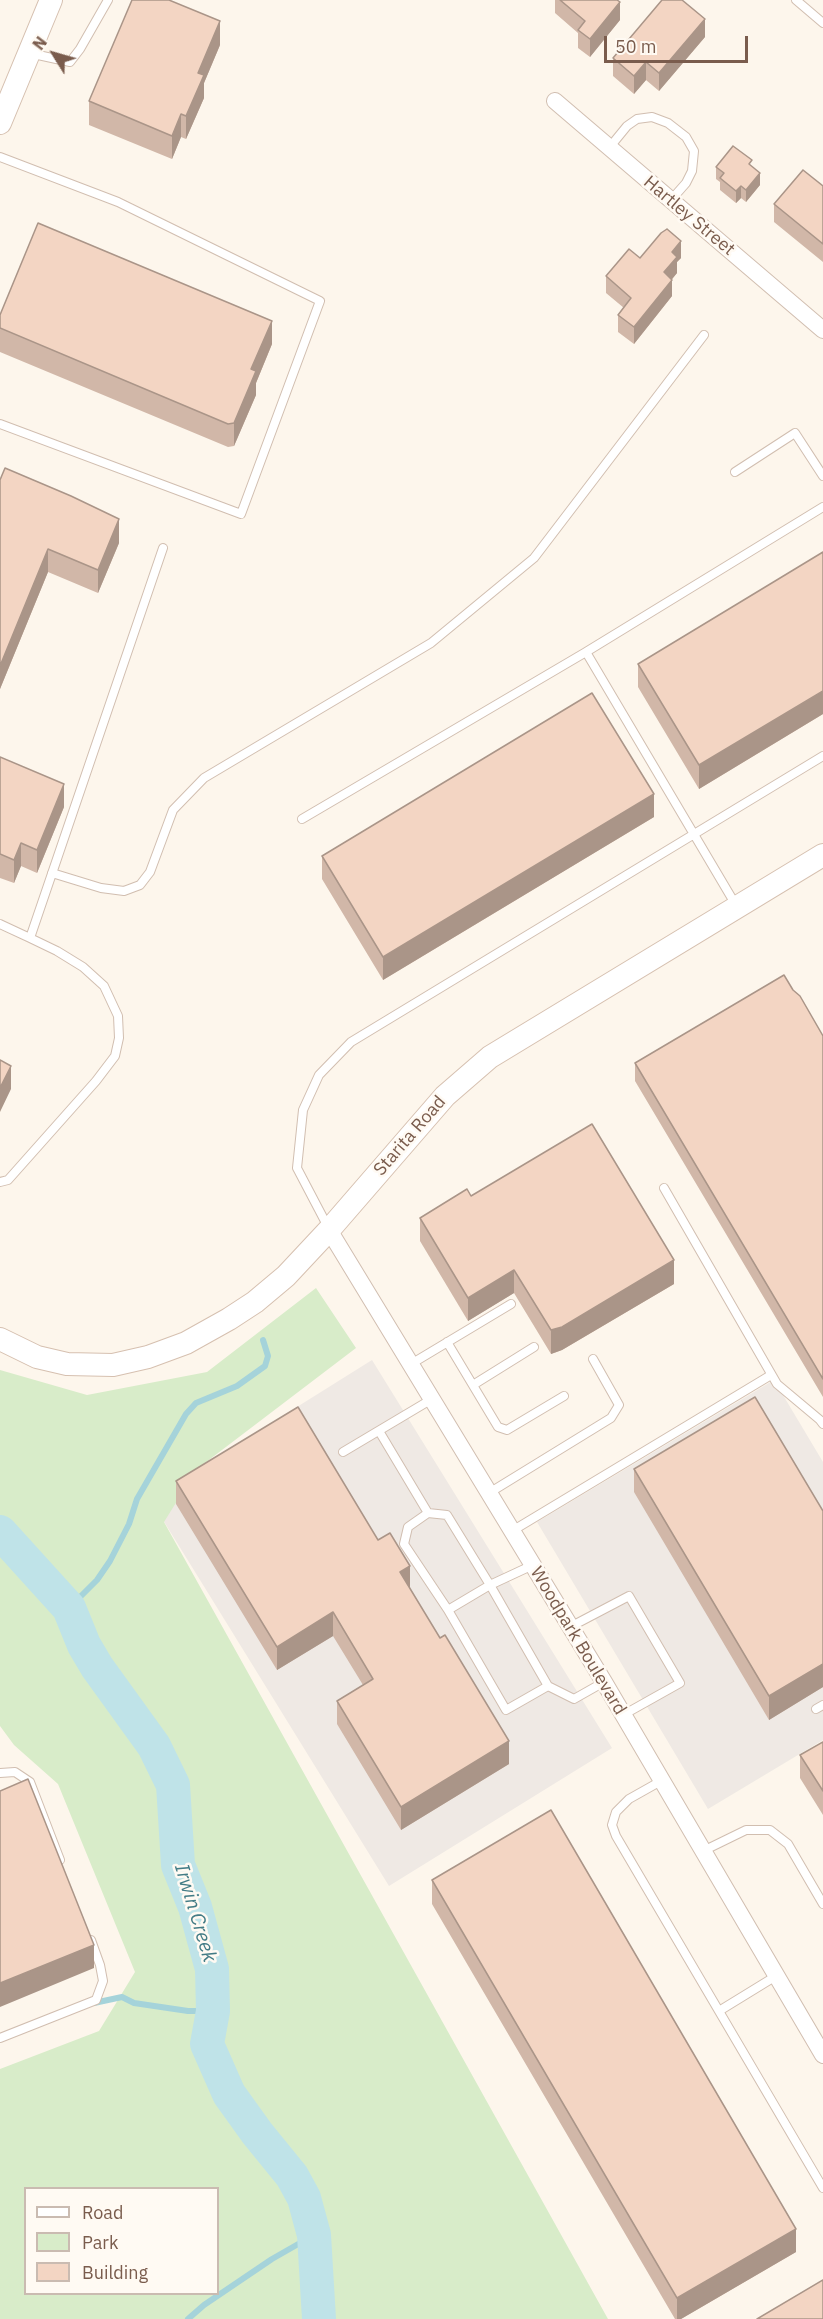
<!DOCTYPE html>
<style>
body{margin:0}
#map{position:relative;width:823px;height:2319px;overflow:hidden;background:#fdf6ec;font-family:"IBM Plex Sans",sans-serif}
canvas{display:block}
.legend{position:absolute;left:24px;top:2187px;width:195px;height:108px;box-sizing:border-box;background:#fffaf3;border:2px solid #cabbb1;margin:0;padding:8px 10px;list-style:none;font-size:18px;color:#7a5c4d}
.legend li{display:flex;align-items:center;gap:12px;height:30px}
.legend b{width:30px;border:2px solid #cabbb1}
.north{position:absolute;left:24px;top:24px;width:60px;height:60px;-webkit-text-stroke:4px #fffaf3;paint-order:stroke;rotate:307deg;font-size:16px;font-weight:700;line-height:24px;text-align:center;color:#7a5c4d}
.north::after{content:'';display:block;margin:auto;width:21px;height:27px;background:#7a5c4d;clip-path:polygon(50% 0,100% 100%,50% 72%,0 100%)}
.scale{position:absolute;left:604px;top:36px;width:144px;height:27px;box-sizing:border-box;border:3px solid #7a5c4d;border-top:0;padding-left:8px;font-size:18px;line-height:21px;white-space:nowrap;color:#7a5c4d;-webkit-text-stroke:4px #fffaf3;paint-order:stroke}
</style>
<div id="map">
<canvas width="823" height="2319"></canvas>
<ul class="legend">
<li><b style="height:8px;background:#fff"></b>Road</li>
<li><b style="height:16px;background:#d8ecc9"></b>Park</li>
<li><b style="height:16px;background:#f3d5c3"></b>Building</li>
</ul>
<div class="north">N</div>
<div class="scale">50 m</div>
</div>
<script>
const ctx = document.querySelector('canvas').getContext('2d');
ctx.lineJoin = 'round';
function fill(path, color) {
  ctx.fillStyle = color;
  ctx.fill(path, 'evenodd');
}
function poly(rows) {
  const path = new Path2D();
  for (const r of rows) {
    path.moveTo(r[0], r[1]);
    for (let i = 2; i < r.length; i += 2) path.lineTo(r[i], r[i + 1]);
  }
  return path;
}
function trace(path, color, width, dash) {
  ctx.strokeStyle = color;
  ctx.lineWidth = width;
  ctx.lineCap = dash ? 'butt' : 'round';
  ctx.setLineDash(dash || []);
  ctx.stroke(path);
}
function drawText(font, color, halo, rows, align = 'center') {
  ctx.font = font + ' "IBM Plex Sans",sans-serif';
  ctx.lineWidth = 5;
  ctx.setLineDash([]);
  ctx.textBaseline = 'middle';
  ctx.strokeStyle = halo;
  ctx.fillStyle = color;
  for (const [text, x, y, turn = 0] of rows) {
    ctx.save();
    ctx.translate(x, y);
    ctx.rotate((+turn || 0) * Math.PI / 180);
    ctx.textAlign = isNaN(turn) ? turn : align;
    if (halo) ctx.strokeText(text, 0, 0);
    ctx.fillText(text, 0, 0);
    ctx.restore();
  }
}
fill(poly([
 [372,1360,612,1748,389,1886,150,1499],
 [774,1380,823,1462,823,1740,708,1809,537,1522]
]), '#efe9e4');
fill(poly([
 [316,1288,356,1348,197,1469,164,1522,608,2319,0,2319,0,2069,99,2031,135,1972,58,1784,14,1745,0,1726,0,1370,87,1395,207,1372],
 [26,2188,218,2188,218,2294,26,2294]
]), '#d8ecc9');
trace(poly([
 [69,1608,97,1580,110,1561,129,1524,137,1499,186,1414,196,1403,237,1386,265,1366,268,1356,263,1340],
 [94,2003,122,1997,134,2003,188,2011,213,2011],
 [188,2319,204,2305,272,2259,314,2235]
]), '#a5d3da', 6);
trace(poly([
 [0,1532,69,1608,84,1645,97,1667,154,1746,173,1785,178,1865,195,1907,212,1969,213,2011,207,2044,229,2094,257,2133,292,2176,304,2198,314,2235,319,2319]
]), '#bfe3e8', 34);
const lane = poly([
 [796,0,823,23],
 [29,53,70,62,80,49,108,0],
 [609,148,627,126,637,119,652,117,668,123,686,137,694,151,692,171,686,183,671,200],
 [0,157,118,202,320,301,241,514,0,424],
 [735,472,795,433,823,476],
 [302,819,586,652],
 [52,873,101,888,124,891,140,885,150,872,173,810,204,778,431,643,534,558,704,335],
 [737,907,586,652,823,507],
 [0,924,30,938,163,548],
 [0,1182,8,1180,96,1081,115,1056,119,1038,118,1016,104,986,83,967,57,951,30,938],
 [664,1188,777,1384,820,1420,823,1424],
 [328,1227,297,1168,303,1110,319,1075,351,1042,823,756],
 [447,1342,498,1427,507,1430,564,1396],
 [411,1364,511,1304],
 [473,1385,534,1347],
 [379,1431,428,1513],
 [343,1452,432,1399],
 [489,1493,611,1418,619,1405,593,1359],
 [512,1531,771,1375],
 [533,1565,490,1585,548,1686,574,1699,604,1682],
 [448,1610,404,1544,408,1527,428,1513,447,1515,490,1585,448,1610,506,1710,548,1686],
 [570,1627,629,1596,680,1683,623,1715],
 [816,1709,823,1705],
 [0,1773,15,1772,30,1782,60,1860],
 [661,1781,629,1799,616,1812,612,1825,616,1836,823,2188],
 [703,1851,746,1830,770,1830,788,1844,823,1904],
 [719,2011,776,1976],
 [0,2038,96,2000,103,1981,100,1965,91,1940]
]);
const street = poly([
 [555,101,823,330],
 [329,1230,604,1682,823,2055]
]);
const secondary = poly([
 [0,123,51,0],
 [0,1339,37,1357,67,1364,113,1365,148,1357,186,1343,229,1319,255,1302,286,1276,329,1230,445,1096,490,1057,823,855]
]);
trace(lane, '#d1beb0', 10);
trace(street, '#d1beb0', 18);
trace(secondary, '#d6c0b0', 24);
trace(lane, '#fff', 8);
trace(street, '#fff', 16);
trace(secondary, '#fff', 22);
fill(poly([
 [555,0,617,0,620,20,590,57,578,48,578,33,555,13],
 [705,37,659,91,646,80,634,94,613,76,613,58],
 [220,45,204,83,204,98,186,139,181,137,172,159,89,125,89,101],
 [716,167,752,167,760,185,746,202,741,198,736,203,720,190,720,182,716,179],
 [823,186,823,262,774,222,774,204],
 [640,258,681,258,677,262,677,273,672,279,672,296,634,344,618,332,618,315,624,308,606,293,606,276],
 [0,328,272,344,256,383,256,395,234,446,228,447,0,352],
 [0,480,119,543,98,593,48,572,0,689],
 [823,552,823,714,699,789,638,687,638,664],
 [0,757,64,807,37,873,21,866,14,883,0,878],
 [654,817,383,980,322,879,322,856],
 [793,990,823,1036,823,1397,635,1081,635,1063],
 [471,1196,674,1284,562,1350,551,1354,514,1293,468,1321,420,1241,420,1218],
 [634,1469,823,1511,823,1687,769,1720,634,1492],
 [176,1481,378,1540,410,1588,509,1764,401,1830,337,1724,337,1701,363,1685,333,1636,277,1670,176,1504],
 [823,1742,823,1815,800,1778,800,1755],
 [432,1880,796,2252,681,2319,675,2319,432,1904]
]), '#d1b7a8');
fill(poly([
 [620,2,620,20,590,57,590,39],
 [705,19,705,37,659,91,659,73],
 [220,21,220,45,204,83,204,98,186,139,186,116,198,73],
 [646,62,646,80,634,94,634,76],
 [181,114,181,137,172,159,172,136],
 [760,173,760,185,746,202,746,190],
 [741,186,741,198,736,203,736,191],
 [681,241,681,258,677,262,677,273,664,289,664,272,672,252],
 [672,280,672,296,634,344,634,327],
 [272,321,272,344,256,383,256,395,234,446,234,423,251,369],
 [119,519,119,543,98,593,98,570],
 [48,549,48,572,0,689,0,666],
 [823,691,823,714,699,789,699,765],
 [64,784,64,807,37,873,37,850],
 [654,794,654,817,383,980,383,957],
 [21,843,21,866,14,883,14,860],
 [11,1066,11,1089,0,1112,0,1088],
 [674,1260,674,1284,562,1350,551,1354,551,1330],
 [514,1270,514,1293,468,1321,468,1298],
 [410,1566,410,1589,400,1572],
 [333,1612,333,1636,277,1670,277,1647],
 [823,1664,823,1687,769,1720,769,1696],
 [509,1741,509,1764,401,1830,401,1807],
 [94,1945,94,1968,0,2007,0,1983],
 [796,2229,796,2252,681,2319,677,2319,677,2298]
]), '#aa9588');
const building = poly([
 [132,0,169,0,220,21,198,73,204,75,186,116,181,114,172,136,89,101,132,0],
 [560,0,617,0,620,2,590,39,578,30,585,21,560,0],
 [662,0,682,0,705,19,659,73,646,62,634,76,613,58,662,0],
 [733,146,752,160,749,164,760,173,746,190,741,186,736,191,720,178,724,173,716,167,733,146],
 [803,170,823,186,823,244,774,204,803,170],
 [38,223,272,321,251,369,256,371,234,423,228,424,0,328,0,315,38,223],
 [667,229,681,241,672,252,677,257,664,272,672,280,634,327,618,315,631,298,606,276,629,249,640,258,661,233,667,229],
 [5,468,71,496,119,519,98,570,48,549,0,666,0,480,5,468],
 [823,552,823,691,699,765,638,664,823,552],
 [592,693,654,794,383,957,322,856,592,693],
 [0,757,64,784,37,850,21,843,14,860,0,854,0,757],
 [784,975,793,990,800,996,823,1036,823,1379,635,1063,784,975],
 [0,1060,11,1066,0,1088,0,1060],
 [592,1124,674,1260,562,1327,551,1330,514,1270,468,1298,420,1218,467,1189,471,1196,592,1124],
 [755,1397,823,1511,823,1664,769,1696,634,1469,755,1397],
 [298,1407,378,1540,390,1533,410,1566,400,1572,440,1638,445,1635,509,1741,401,1807,337,1701,373,1679,333,1612,277,1647,176,1481,298,1407],
 [823,1742,823,1791,800,1755,823,1742],
 [28,1779,94,1945,0,1983,0,1791,28,1779],
 [551,1810,796,2229,677,2298,432,1880,551,1810],
 [823,2280,823,2319,757,2319,823,2280]
]);
fill(building, '#f3d5c3');
trace(building, '#aa9588', 1.5);
drawText('18px', '#7a5c4d', '#fffaf3', [
 ["Hartley Street",689,216,40],
 ["Starita Road",410,1136,-49],
 ["Woodpark Boulevard",578,1641,59]
]);
drawText('italic 20px', '#437c86', '#fffaf3', [
 ["Irwin Creek",195,1913,73]
]);
</script>
